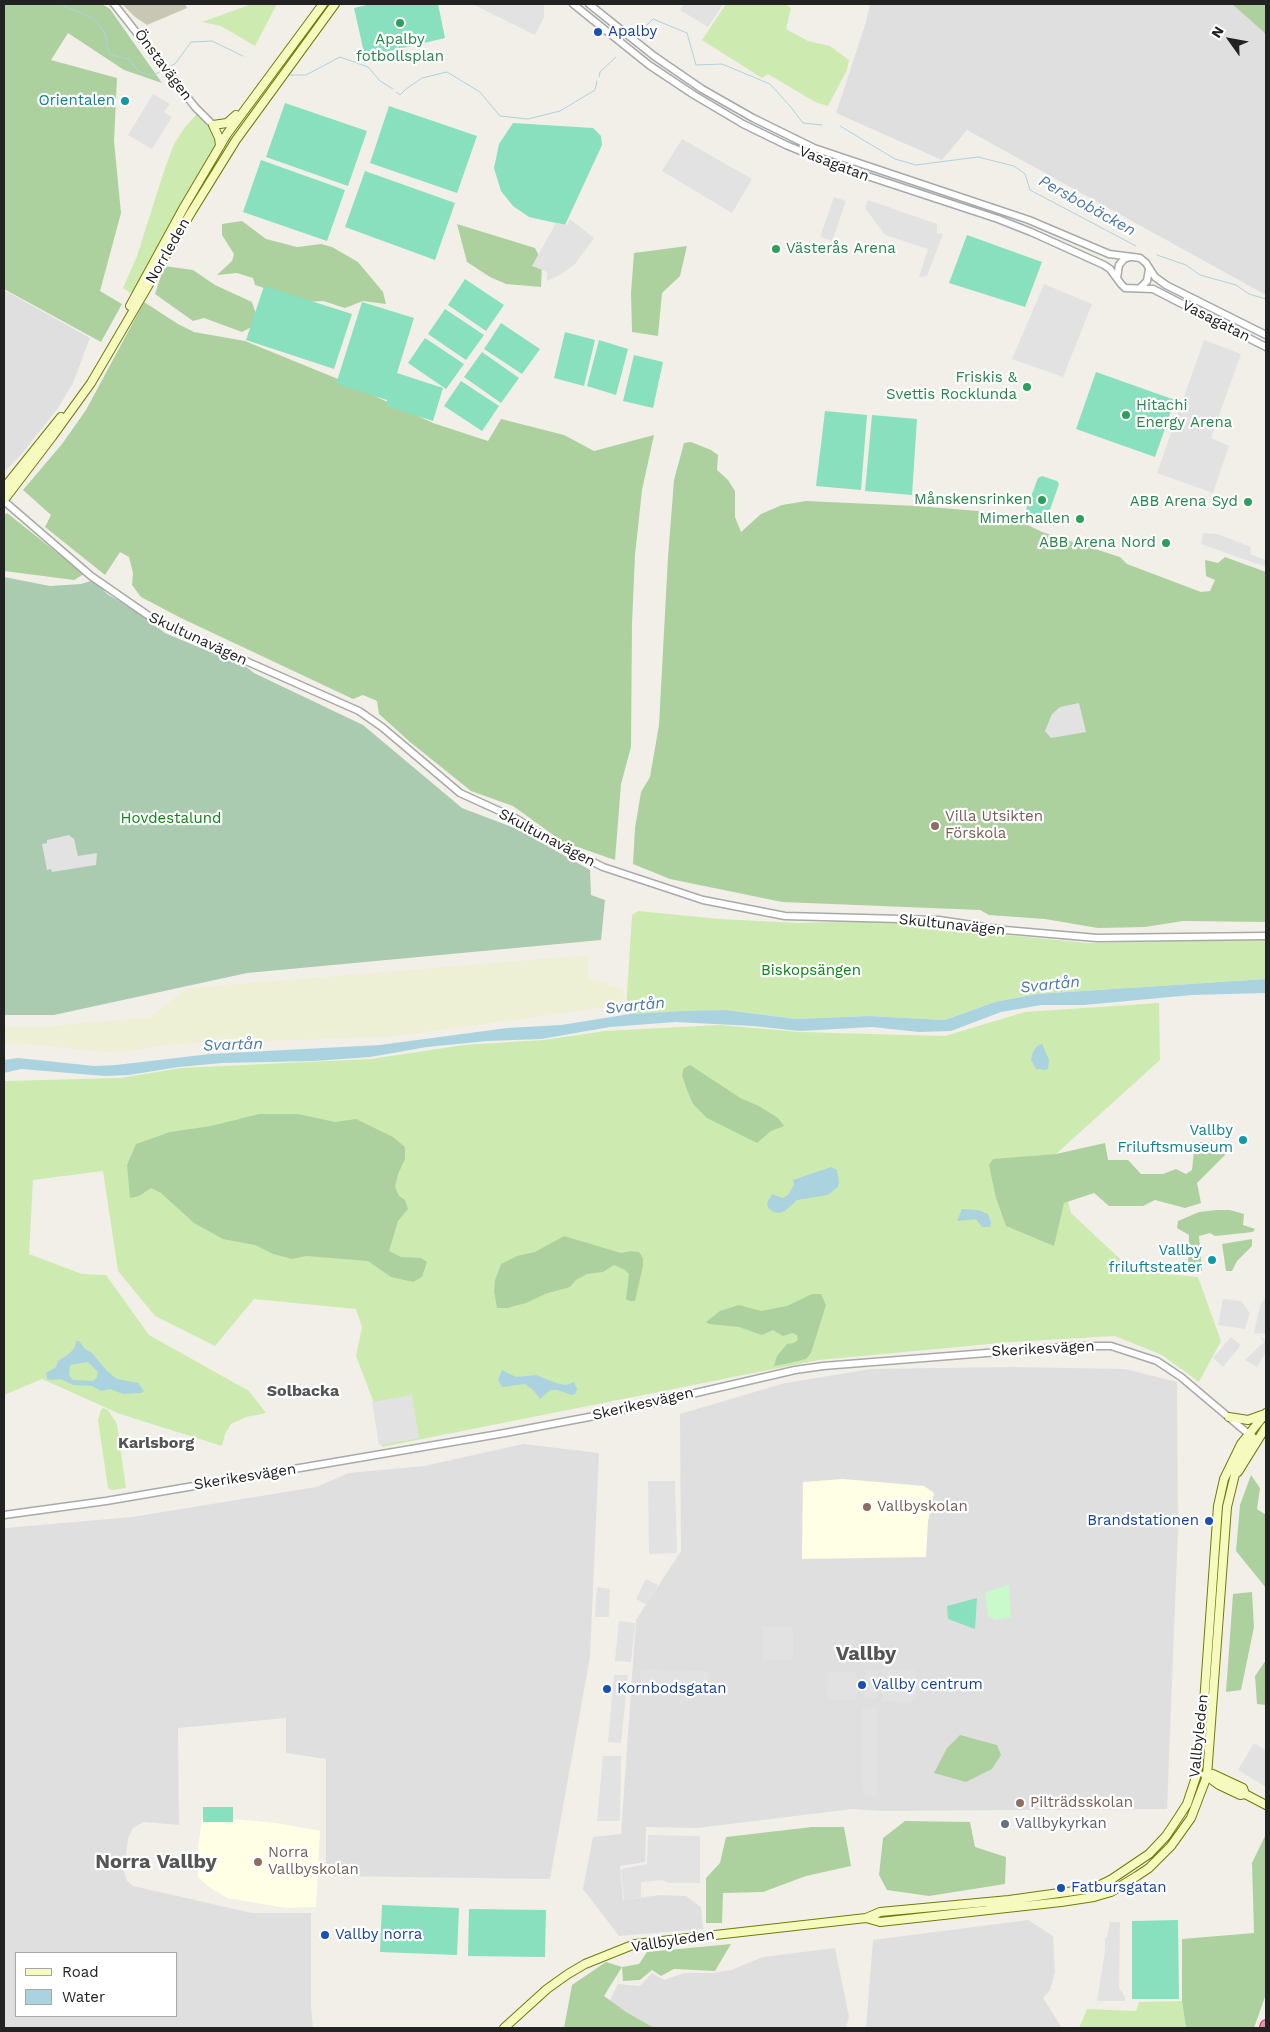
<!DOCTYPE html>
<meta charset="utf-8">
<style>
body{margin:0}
#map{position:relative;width:1270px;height:2032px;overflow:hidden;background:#f2efe9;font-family:"Work Sans",sans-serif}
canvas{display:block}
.frame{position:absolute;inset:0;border:5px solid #222;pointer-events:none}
.legend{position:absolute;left:15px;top:1952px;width:162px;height:65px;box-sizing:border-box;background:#fff;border:1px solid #a7a7a7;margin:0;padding:6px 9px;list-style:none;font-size:15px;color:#222}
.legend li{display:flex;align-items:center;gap:10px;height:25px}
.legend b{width:25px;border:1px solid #a7a7a7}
.north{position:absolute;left:1205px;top:15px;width:50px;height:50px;-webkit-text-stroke:4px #fff;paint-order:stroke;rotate:302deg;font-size:14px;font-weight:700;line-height:20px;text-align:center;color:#222}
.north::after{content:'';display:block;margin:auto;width:18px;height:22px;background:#222;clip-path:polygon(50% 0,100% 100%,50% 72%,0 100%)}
</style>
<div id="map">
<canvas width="1270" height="2032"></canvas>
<div class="frame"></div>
<ul class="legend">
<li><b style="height:6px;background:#f7fabf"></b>Road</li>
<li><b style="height:14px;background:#aad3df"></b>Water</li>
</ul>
<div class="north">N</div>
</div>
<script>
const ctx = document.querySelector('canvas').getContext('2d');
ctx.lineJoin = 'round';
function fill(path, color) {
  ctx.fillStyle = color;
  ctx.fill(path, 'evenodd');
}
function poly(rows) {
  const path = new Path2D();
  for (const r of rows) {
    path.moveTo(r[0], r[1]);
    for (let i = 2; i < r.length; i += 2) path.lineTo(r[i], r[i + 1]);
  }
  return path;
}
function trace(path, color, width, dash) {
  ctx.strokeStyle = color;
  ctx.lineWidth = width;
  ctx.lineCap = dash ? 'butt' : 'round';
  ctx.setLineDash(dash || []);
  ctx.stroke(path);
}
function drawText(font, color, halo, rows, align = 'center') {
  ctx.font = font + ' "Work Sans",sans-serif';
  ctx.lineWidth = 4.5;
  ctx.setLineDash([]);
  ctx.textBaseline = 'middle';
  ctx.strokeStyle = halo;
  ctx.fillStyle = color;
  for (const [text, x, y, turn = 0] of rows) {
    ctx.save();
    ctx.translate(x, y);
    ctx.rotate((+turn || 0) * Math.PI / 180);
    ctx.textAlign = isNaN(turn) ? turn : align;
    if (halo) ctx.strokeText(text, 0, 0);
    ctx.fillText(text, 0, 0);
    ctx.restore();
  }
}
fill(poly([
 [870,4,1266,4,1266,295,967,130,942,160,836,113,866,22],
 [4,290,90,338,73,383,58,408,20,456,4,472],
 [1011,1367,1125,1369,1177,1382,1178,1530,1167,1809,883,1811,853,1809,697,1828,646,1827,645,1862,620,1866,623,1900,660,1895,686,1896,701,1907,703,1929,619,1936,583,1889,593,1837,621,1834,636,1620,681,1551,680,1414,785,1383,871,1369],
 [523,1444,599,1453,590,1657,550,1879,326,1876,326,1759,286,1753,286,1718,178,1728,179,1825,144,1822,133,1828,128,1838,124,1871,127,1881,133,1886,252,1913,311,1913,311,2006,313,2028,4,2028,5,1528,132,1517,316,1487,349,1473,424,1466],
 [176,1953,176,2016,16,2016,16,1953],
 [1028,1920,1053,1936,1055,1972,1050,1990,1043,1998,1062,2028,866,2028,873,1940],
 [835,1948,849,2017,846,2028,649,2028,608,2004,618,1984,640,1986,652,1973,664,1980,684,1973,713,1973,731,1970,763,1957]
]), '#e0dfdf');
fill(poly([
 [843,1479,924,1486,934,1493,928,1521,926,1557,802,1559,803,1482],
 [223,1818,276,1823,320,1831,316,1907,286,1908,227,1898,209,1887,198,1877,198,1848,202,1819]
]), '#ffffe5');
fill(poly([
 [122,4,185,4,187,8,147,25,135,17]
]), '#c7c7b4');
fill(poly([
 [588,955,588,977,624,989,623,1005,391,1037,175,1044,114,1053,14,1043,4,1045,4,1026,39,1027,149,1017,188,988]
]), '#eef0d5');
fill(poly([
 [252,4,277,4,255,46,221,26,202,22],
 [726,4,785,4,791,8,786,29,808,41,830,46,849,60,847,70,828,106,815,102,768,74,762,78,702,40],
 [197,114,216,134,215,145,132,294,123,288,137,256,165,168,174,144,185,127],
 [638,911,720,919,798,923,873,921,965,928,1006,935,1088,943,1266,939,1266,979,1037,994,995,1002,945,1020,869,1016,796,1019,725,1010,630,1014,626,1009,632,915],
 [1159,1003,1160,1060,1056,1154,1071,1213,1133,1271,1198,1277,1221,1341,1199,1382,1162,1355,1115,1336,1011,1342,819,1360,382,1447,374,1403,356,1356,362,1327,356,1309,254,1299,215,1346,155,1316,118,1271,103,1171,33,1180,29,1254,82,1274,106,1275,149,1335,249,1391,266,1413,246,1417,231,1424,225,1434,222,1446,120,1414,42,1379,4,1395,4,1081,120,1078,181,1068,371,1059,464,1045,543,1040,605,1031,720,1025,800,1032,945,1036,1025,1012],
 [103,1408,108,1410,117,1424,126,1488,112,1490,108,1488,98,1420,101,1410],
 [1182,2001,1186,2028,1079,2028,1087,2009,1136,2011,1139,2002]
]), '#cdebb0');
fill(poly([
 [4,4,102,4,110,9,162,83,124,70,68,33,51,60,117,78,114,141,121,213,100,291,122,304,101,342,4,289],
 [1232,4,1266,4,1266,34],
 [242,221,266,239,297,247,321,244,332,247,358,262,383,292,386,304,363,301,345,308,323,301,304,302,255,285,253,278,237,273,217,275,232,261,234,254,222,235,222,224],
 [457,224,535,248,542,262,541,287,506,284,490,277,467,262],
 [687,246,680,276,662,293,658,336,632,332,631,293,634,253],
 [164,266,193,270,215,285,252,302,259,323,242,332,204,318,193,321,155,294],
 [144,302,178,324,194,332,245,341,338,379,433,423,488,441,501,419,564,435,594,451,654,435,642,490,635,555,632,624,631,747,621,784,615,860,563,842,513,806,471,791,410,742,379,714,377,701,363,695,353,699,181,618,141,597,132,585,133,573,129,557,120,552,105,575,45,527,51,515,23,490,62,444,86,410],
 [691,442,711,450,718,455,717,470,728,480,735,491,735,517,741,532,761,514,782,505,806,501,917,506,978,511,1012,517,1042,532,1120,557,1127,564,1201,592,1210,591,1215,580,1206,576,1205,560,1218,563,1225,557,1266,572,1266,922,1183,921,1145,927,1098,928,1045,919,989,915,980,910,782,902,670,879,633,864,635,828,641,792,650,777,659,725,668,557,674,480,684,443],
 [7,513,84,574,74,580,4,571,4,515],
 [690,1065,742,1099,759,1106,778,1118,784,1126,771,1131,757,1143,707,1118,693,1104,687,1090,682,1075,684,1068],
 [259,1114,298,1114,335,1122,356,1119,393,1137,405,1147,405,1159,398,1174,395,1187,399,1196,405,1200,408,1209,398,1221,389,1251,401,1257,421,1258,427,1262,422,1277,413,1282,391,1277,368,1261,306,1256,292,1259,273,1254,255,1245,223,1239,194,1223,161,1193,151,1188,139,1196,130,1198,127,1165,136,1144,170,1132,211,1126],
 [1186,1142,1224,1142,1226,1154,1197,1183,1201,1203,1185,1208,1155,1200,1143,1206,1109,1206,1094,1193,1064,1203,1054,1246,1006,1226,996,1198,989,1165,993,1159,1056,1154,1105,1143,1108,1160,1128,1160,1141,1174,1163,1174,1176,1169,1186,1174,1192,1170,1194,1151,1186,1148],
 [1216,1210,1230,1210,1244,1214,1243,1225,1255,1229,1253,1232,1215,1236,1210,1233,1199,1236,1202,1271,1188,1265,1189,1235,1177,1228,1178,1221,1199,1212],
 [564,1236,621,1253,631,1251,639,1252,643,1258,643,1266,635,1301,630,1301,626,1299,629,1274,625,1270,614,1265,603,1272,587,1274,576,1280,570,1287,545,1294,526,1303,507,1308,497,1308,494,1291,495,1280,501,1264,517,1256,535,1252],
 [1252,1239,1252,1246,1237,1261,1232,1271,1226,1271,1222,1244],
 [812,1294,821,1294,826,1305,811,1353,806,1359,790,1363,774,1366,777,1356,787,1344,794,1343,798,1340,797,1335,792,1333,783,1336,773,1330,762,1335,739,1327,709,1324,706,1322,720,1311,739,1305,761,1311,787,1306],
 [1251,1475,1260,1488,1257,1509,1266,1515,1266,1588,1236,1551,1240,1505],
 [1252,1592,1254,1627,1241,1690,1226,1692,1233,1594],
 [1266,1660,1266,1705,1257,1704,1255,1676],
 [960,1735,997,1745,1001,1755,992,1769,966,1782,934,1773,947,1748],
 [905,1821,970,1822,975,1847,1006,1857,1005,1884,929,1896,887,1890,879,1875,883,1838],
 [812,1827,844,1827,851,1866,806,1876,763,1892,723,1893,722,1923,706,1923,706,1878,720,1863,726,1837],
 [1266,1834,1266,1994,1254,2028,1186,2028,1182,2001,1182,1939,1254,1933,1252,1863],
 [731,1944,715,1971,674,1969,661,1976,652,1970,640,1980,623,1981,622,1967,639,1964,647,1952],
 [606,1962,622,1967,604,1996,626,2012,654,2028,564,2028,572,1985]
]), '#add19e');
fill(poly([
 [4,577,50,586,81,584,94,580,107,594,136,611,165,633,246,667,254,673,363,725,462,808,517,829,590,870,591,895,605,900,601,940,247,973,54,1015,4,1015]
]), '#aacbaf');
fill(poly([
 [1009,1585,1011,1617,996,1620,988,1616,985,1594,989,1591]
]), '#c8facc');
fill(poly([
 [371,4,438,4,445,38,365,57,354,8],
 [285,103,367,131,348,186,266,157],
 [389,106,477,136,457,193,370,163],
 [513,123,593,128,601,136,602,145,565,225,529,217,513,206,501,191,494,168,499,144],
 [261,160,345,190,327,241,243,212],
 [365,171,455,203,435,260,345,227],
 [967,235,1042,262,1025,307,949,283],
 [465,279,504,305,486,331,448,305],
 [264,286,352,314,334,369,246,340],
 [362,302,414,318,397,373,443,388,433,421,386,406,387,400,336,384],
 [445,309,484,335,466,360,428,334],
 [501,323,540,349,522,374,484,349],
 [565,332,595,340,584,386,554,378],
 [425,338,464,364,446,389,408,363],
 [599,340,628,349,616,395,587,386],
 [482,352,519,378,501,403,464,377],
 [634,355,663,362,653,408,623,401],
 [1096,372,1175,400,1155,457,1076,429],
 [461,381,499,406,482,431,444,406],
 [825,411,867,415,861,490,816,486],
 [872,415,917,419,912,495,865,491],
 [1042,476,1057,481,1059,484,1046,521,1042,524,1027,519,1024,515,1038,478],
 [977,1598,975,1629,948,1619,947,1606],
 [203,1807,233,1807,233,1822,203,1822],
 [382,1905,459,1908,457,1955,380,1952],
 [469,1909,546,1910,545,1957,468,1956],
 [1178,1920,1179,1999,1132,1999,1132,1921]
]), '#88e0be');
fill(poly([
 [474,4,544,4,544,17,535,35,474,5],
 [684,4,723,4,708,27,680,10],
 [153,94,170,104,164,112,172,117,152,149,128,135],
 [682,139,752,179,732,213,662,171],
 [834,197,846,201,832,241,820,237],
 [868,200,937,224,937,233,943,234,927,276,919,277,928,249,885,235,865,208],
 [570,219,594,238,575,264,560,275,547,281,547,272,532,266,556,223,567,225],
 [1044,284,1092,304,1063,377,1012,359],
 [1204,340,1241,354,1211,438,1229,446,1213,493,1157,473],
 [1203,533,1217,534,1251,547,1250,554,1266,560,1266,567,1201,544],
 [1079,703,1086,732,1051,738,1045,731,1052,714,1060,707],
 [69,835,74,839,78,856,97,853,96,865,52,872,51,869,47,870,42,844,47,843,47,840],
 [1266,1296,1266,1334,1254,1333,1260,1306],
 [1223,1299,1241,1301,1250,1313,1245,1329,1218,1325],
 [1259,1336,1266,1340,1266,1352,1257,1367,1245,1360,1264,1342],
 [1231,1337,1241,1345,1223,1367,1213,1358],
 [412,1395,419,1438,379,1445,372,1402],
 [648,1481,675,1481,677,1553,649,1554],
 [646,1579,658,1585,647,1605,636,1599],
 [597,1587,610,1589,609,1617,595,1617],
 [619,1621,635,1623,631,1662,615,1661],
 [762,1627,791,1627,793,1632,793,1660,762,1660],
 [641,1669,708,1671,709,1680,695,1685,640,1685],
 [865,1669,878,1670,877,1698,867,1699,864,1696],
 [882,1669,915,1670,916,1697,911,1702,882,1701],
 [830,1672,854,1672,858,1678,857,1700,832,1700,827,1696,828,1675],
 [614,1675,628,1675,621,1743,608,1742],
 [862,1707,877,1708,877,1796,865,1795,862,1788],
 [1254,1743,1266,1750,1266,1787,1238,1770],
 [603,1756,621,1756,620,1821,597,1821],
 [648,1835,700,1836,700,1883,669,1883,662,1880,641,1882,641,1897,624,1900,621,1869,647,1864],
 [1110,1922,1120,1922,1119,1988,1125,1997,1125,2001,1097,2001,1105,1951,1105,1938,1107,1937]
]), '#e2e2e2');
fill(poly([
 [1266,979,1266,993,1192,995,1084,1005,1041,1005,1001,1012,951,1031,919,1032,872,1027,800,1031,753,1026,675,1022,610,1027,541,1039,487,1041,427,1047,370,1057,314,1061,222,1063,179,1067,129,1075,105,1076,21,1069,4,1073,4,1060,18,1058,94,1066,116,1065,210,1054,380,1045,507,1028,561,1025,630,1014,685,1011,725,1010,796,1019,869,1016,945,1020,995,1002,1037,994],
 [1042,1044,1049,1060,1048,1069,1045,1070,1036,1069,1031,1060,1033,1052,1037,1046],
 [831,1167,837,1170,839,1182,838,1187,828,1195,797,1200,785,1211,779,1213,774,1212,768,1208,767,1203,772,1194,783,1198,788,1195,794,1185,793,1180],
 [962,1209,978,1210,988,1214,991,1222,990,1227,982,1227,976,1219,957,1221],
 [76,1341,79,1341,85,1349,92,1353,107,1371,117,1379,138,1383,144,1391,141,1393,123,1394,110,1389,101,1391,92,1386,73,1385,61,1379,51,1380,47,1379,46,1373,56,1367,58,1361,70,1353,75,1347],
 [88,1362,98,1372,97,1377,93,1381,73,1380,69,1375,70,1365],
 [502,1370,516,1377,536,1375,556,1383,566,1385,574,1382,577,1389,575,1394,572,1395,557,1390,550,1390,540,1399,534,1391,525,1384,502,1387,498,1380]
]), '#aad3df');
trace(poly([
 [60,4,93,18,105,33,109,54,129,59,138,71,152,76,161,71],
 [640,32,653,19,687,33,696,65,722,64,770,84,790,106,803,123,822,125],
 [170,66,175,64,191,42,212,41,243,56],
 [289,75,306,75,340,57,368,67,380,81,393,89],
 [599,77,600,72,616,57],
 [396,92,400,95,406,89,422,78,447,72,480,92,500,116,528,119,560,111,595,90,597,81],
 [840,126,895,159,916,165,978,157,1014,166,1025,174,1030,190,1136,246],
 [1157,255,1186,265,1200,275,1236,285,1249,294,1266,299]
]), '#aad3df', 1);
const tertiary = poly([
 [114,4,195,107,213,125],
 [573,4,649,65,694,95,743,124,786,145,840,167,998,219,1031,232,1104,265,1110,269,1121,284,1125,288,1153,289,1266,347],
 [589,4,654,56,702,89,753,118,814,148,1029,220,1109,254,1140,258,1146,263,1155,277,1166,285,1266,335],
 [1117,278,1119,265,1124,259,1130,257],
 [1140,288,1147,281,1149,269],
 [4,501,91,576,146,614,160,623,359,711,382,727,460,793,517,819,555,843,603,867,703,900,785,916,939,920,1005,930,1097,938,1266,936],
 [4,1515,106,1501,505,1433,605,1414,795,1370,823,1366,1075,1346,1111,1346,1157,1361,1181,1377,1251,1436]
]);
const secondary = poly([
 [213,125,227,123,236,115],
 [213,125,219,138,220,146],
 [130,306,184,207,227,134,323,4],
 [4,488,61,417],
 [4,500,52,437,91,383,192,211,236,140,335,4],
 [1229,1417,1248,1420,1262,1415],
 [1238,1472,1266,1427],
 [1205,1775,1213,1774,1243,1788,1245,1794],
 [1207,1776,1219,1785,1240,1795,1245,1794,1266,1805],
 [866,1918,880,1922,1061,1902,1094,1897,1111,1892,1137,1876,1149,1868,1171,1846,1191,1818,1207,1776,1227,1507,1238,1462,1252,1437],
 [504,2028,547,1989,568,1974,585,1964,635,1944,866,1918,880,1912,1009,1900,1081,1890,1094,1888,1112,1879,1149,1854,1166,1836,1180,1815,1187,1804,1197,1774,1201,1745,1218,1506,1224,1479,1241,1444,1266,1413]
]);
const motorway = poly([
 [1265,2028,1266,2025]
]);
trace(tertiary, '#a9a9a9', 9);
trace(secondary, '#707d05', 10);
trace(motorway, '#dc2a67', 12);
trace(tertiary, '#fff', 6);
trace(secondary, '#f7fabf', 8);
trace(motorway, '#e892a2', 10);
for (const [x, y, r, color] of [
 [400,23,5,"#2e9e5b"],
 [598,32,5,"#1a4fb4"],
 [125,101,5,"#0f9aa8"],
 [776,249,5,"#2e9e5b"],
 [1027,387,5,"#2e9e5b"],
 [1126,415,5,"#2e9e5b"],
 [1042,500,5,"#2e9e5b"],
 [1248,502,5,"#2e9e5b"],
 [1080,519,5,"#2e9e5b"],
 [1166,543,5,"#2e9e5b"],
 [935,826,5,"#8d6e63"],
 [1243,1140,5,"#0f9aa8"],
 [1212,1260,5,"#0f9aa8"],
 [867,1507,5,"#8d6e63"],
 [1209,1521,5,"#1a4fb4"],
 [862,1685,5,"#1a4fb4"],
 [607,1689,5,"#1a4fb4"],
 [1020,1803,5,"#8d6e63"],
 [1005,1824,5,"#6b7280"],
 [258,1862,5,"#8d6e63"],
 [1061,1888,5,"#1a4fb4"],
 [325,1935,5,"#1a4fb4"]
]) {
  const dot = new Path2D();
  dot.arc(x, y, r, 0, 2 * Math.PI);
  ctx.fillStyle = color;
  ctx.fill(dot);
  trace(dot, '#fff', 2);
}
drawText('15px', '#164399', '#fff', [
 ["Apalby",608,32],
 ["Brandstationen",1199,1521,"right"],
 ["Vallby centrum",872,1685],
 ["Kornbodsgatan",617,1689],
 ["Fatbursgatan",1071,1888],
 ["Vallby norra",335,1935]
], 'left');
drawText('15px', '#27864d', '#fff', [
 ["Apalby",400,40,"center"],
 ["fotbollsplan",400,57,"center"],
 ["Västerås Arena",786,249,"left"],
 ["Friskis &",1017,378],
 ["Svettis Rocklunda",1017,395],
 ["Hitachi",1136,406,"left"],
 ["Energy Arena",1136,423,"left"],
 ["Månskensrinken",1032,500],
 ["ABB Arena Syd",1238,502],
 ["Mimerhallen",1070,519],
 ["ABB Arena Nord",1156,543]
], 'right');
drawText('15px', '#222', '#fff', [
 ["Önstavägen",163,65,53],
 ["Vasagatan",834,164,21],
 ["Norrleden",168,251,-60],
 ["Vasagatan",1216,321,27],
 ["Skultunavägen",198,639,25],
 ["Skultunavägen",547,838,28],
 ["Skultunavägen",952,925,6],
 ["Skerikesvägen",1043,1349,-3],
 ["Skerikesvägen",643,1404,-13],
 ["Skerikesvägen",245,1477,-9],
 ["Vallbyleden",1199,1736,-84],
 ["Vallbyleden",673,1941,-9]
]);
drawText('15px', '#0d838f', '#fff', [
 ["Orientalen",115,101],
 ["Vallby",1233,1131],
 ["Friluftsmuseum",1233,1148],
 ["Vallby",1202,1251],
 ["friluftsteater",1202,1268]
], 'right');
drawText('15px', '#785e54', '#fff', [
 ["Villa Utsikten",945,817],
 ["Förskola",945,834],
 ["Vallbyskolan",877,1507],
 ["Pilträdsskolan",1030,1803],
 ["Norra",268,1853],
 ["Vallbyskolan",268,1870]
], 'left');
drawText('15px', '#0c8416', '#fff', [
 ["Hovdestalund",171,819],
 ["Biskopsängen",811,971]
]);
drawText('15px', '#5b616d', '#fff', [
 ["Vallbykyrkan",1015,1824]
], 'left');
drawText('italic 16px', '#4a7aab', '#fff', [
 ["Persbobäcken",1087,206,29],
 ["Svartån",1050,985,-6],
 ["Svartån",635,1006,-6],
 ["Svartån",233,1045,-2]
]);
drawText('bold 16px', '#555', '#fff', [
 ["Solbacka",303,1391],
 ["Karlsborg",156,1443]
]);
drawText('bold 20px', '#555', '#fff', [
 ["Vallby",866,1654],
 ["Norra Vallby",156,1862]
]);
</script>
